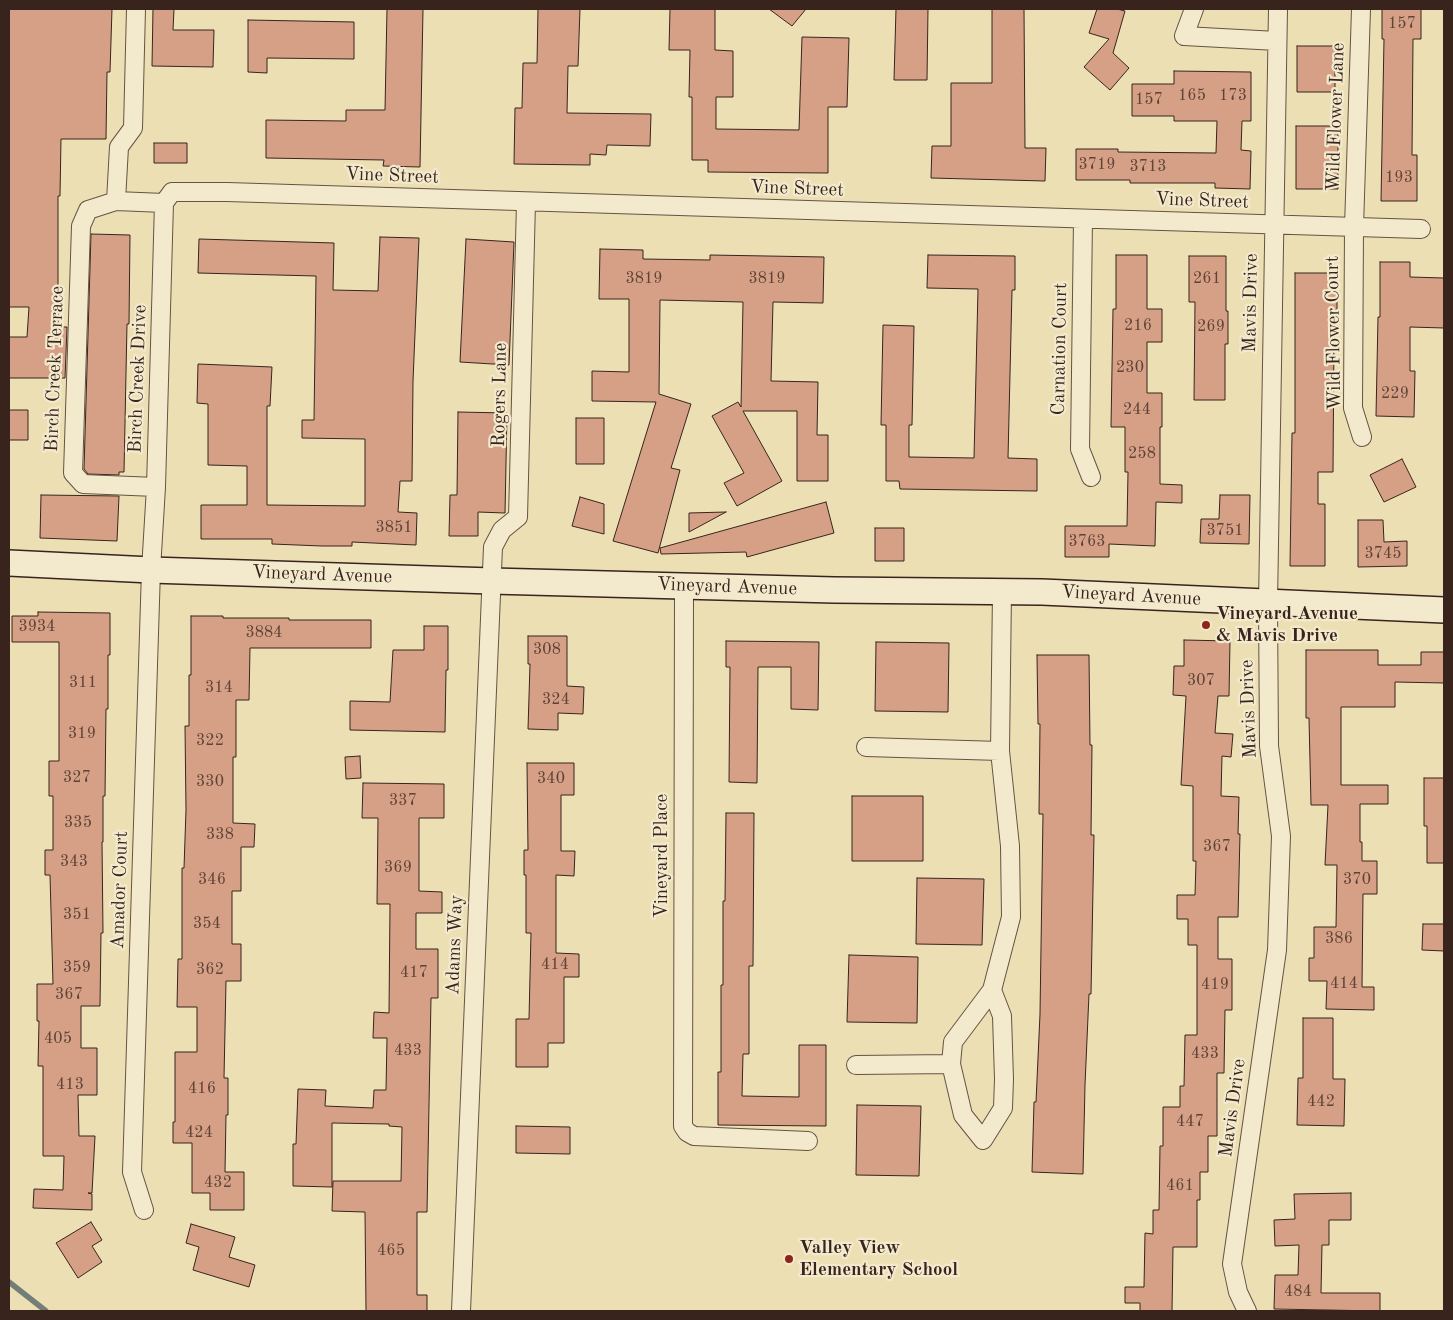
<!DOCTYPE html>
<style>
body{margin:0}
#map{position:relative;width:1453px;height:1320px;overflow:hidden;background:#ecdfb4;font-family:"Old Standard TT",serif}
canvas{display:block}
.frame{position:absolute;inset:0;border:10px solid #38241d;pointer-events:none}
</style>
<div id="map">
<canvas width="1453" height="1320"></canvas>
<div class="frame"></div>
</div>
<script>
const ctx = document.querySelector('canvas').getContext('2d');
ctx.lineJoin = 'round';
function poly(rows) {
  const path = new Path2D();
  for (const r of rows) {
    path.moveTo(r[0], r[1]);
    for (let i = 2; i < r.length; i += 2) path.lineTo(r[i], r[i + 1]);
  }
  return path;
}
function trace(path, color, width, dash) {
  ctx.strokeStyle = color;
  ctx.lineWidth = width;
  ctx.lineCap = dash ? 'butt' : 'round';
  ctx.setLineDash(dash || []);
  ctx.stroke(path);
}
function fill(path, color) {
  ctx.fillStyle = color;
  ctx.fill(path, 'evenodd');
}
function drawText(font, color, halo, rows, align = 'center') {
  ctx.font = font + ' "Old Standard TT",serif';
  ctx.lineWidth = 4.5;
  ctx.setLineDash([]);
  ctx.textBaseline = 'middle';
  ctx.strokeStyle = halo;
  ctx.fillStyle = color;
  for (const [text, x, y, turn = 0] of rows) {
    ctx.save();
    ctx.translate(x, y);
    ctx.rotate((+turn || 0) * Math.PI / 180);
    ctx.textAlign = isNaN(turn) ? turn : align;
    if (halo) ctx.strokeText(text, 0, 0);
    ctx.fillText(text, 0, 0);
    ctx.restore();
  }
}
trace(poly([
 [9,1282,46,1311]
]), '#747e79', 5.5);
const building = poly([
 [9,9,112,9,110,72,107,72,106,139,61,139,60,196,58,196,58,327,67,327,65,378,9,378,9,337,27,337,29,307,9,307,9,9],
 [153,9,174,9,173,30,214,30,213,67,152,66,153,9],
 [387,9,423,9,420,167,383,166,384,160,266,158,266,120,346,121,346,110,385,110,387,9],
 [538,9,580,9,578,66,568,66,567,113,651,114,650,146,607,145,606,155,590,154,590,165,514,164,515,108,522,108,523,63,537,63,538,9],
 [670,9,715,9,715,50,733,51,733,97,716,97,716,129,799,130,802,37,849,38,847,107,828,107,828,173,708,172,708,160,692,160,692,97,689,97,690,50,669,50,670,9],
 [769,9,806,9,792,26,769,9],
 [896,9,928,9,927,80,894,80,896,9],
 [992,9,1024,9,1025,148,1046,148,1045,181,931,178,932,146,951,146,951,83,992,83,992,9],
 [1097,9,1117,9,1125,11,1113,53,1129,68,1110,90,1084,67,1109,39,1089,33,1097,9],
 [1382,9,1421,9,1421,39,1413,39,1412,155,1417,155,1417,201,1381,201,1384,39,1382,39,1382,9],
 [248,20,354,22,354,59,267,58,267,73,248,72,248,20],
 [1297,46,1335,46,1335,92,1297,92,1297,46],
 [1174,71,1251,72,1251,121,1242,121,1241,150,1251,151,1250,189,1215,188,1215,183,1130,183,1130,180,1076,180,1076,149,1118,149,1118,152,1216,153,1217,121,1174,121,1174,116,1132,116,1132,84,1174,84,1174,71],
 [1296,126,1338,126,1338,189,1296,189,1296,126],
 [154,143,187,143,187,163,154,163,154,143],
 [91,234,130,235,129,324,127,324,124,472,119,472,119,475,88,474,84,469,91,234],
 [380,237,419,238,413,381,412,481,400,481,398,512,417,513,416,545,352,542,352,546,322,546,272,544,272,539,201,539,201,505,247,505,247,466,208,465,208,404,197,403,198,364,272,367,270,406,267,406,267,505,365,506,365,439,302,438,302,420,314,420,316,276,198,273,199,239,334,243,333,290,378,291,380,237],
 [466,239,514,242,509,365,460,362,466,239],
 [600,249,643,250,643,259,710,260,710,255,824,257,823,303,773,302,771,381,818,382,817,435,828,435,828,481,797,481,797,411,743,411,782,481,737,506,724,483,744,473,712,416,738,402,741,407,743,302,660,300,659,394,691,404,671,468,680,470,658,553,613,541,656,402,592,401,592,371,629,372,629,299,599,299,600,249],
 [928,255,1015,256,1015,290,1012,290,1008,458,1037,459,1037,491,900,489,899,481,886,481,886,425,881,425,883,325,914,326,912,425,909,425,909,457,974,458,978,289,927,288,928,255],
 [1116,255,1147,255,1147,309,1162,309,1162,342,1147,342,1147,393,1162,393,1162,427,1160,427,1160,484,1182,485,1182,503,1156,502,1155,546,1109,544,1109,557,1065,557,1065,526,1127,526,1128,472,1125,472,1125,427,1111,427,1113,309,1116,309,1116,255],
 [1189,256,1226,256,1226,311,1228,311,1228,344,1225,344,1225,400,1194,400,1195,302,1189,302,1189,256],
 [1380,262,1410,262,1410,277,1444,278,1444,328,1410,327,1410,371,1415,371,1414,417,1376,416,1378,317,1380,317,1380,262],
 [1295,273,1337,273,1337,334,1334,334,1333,472,1318,472,1318,504,1325,504,1325,566,1290,566,1292,433,1295,433,1295,273],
 [9,410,28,410,28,440,9,440,9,410],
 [458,412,507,413,505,513,478,512,478,536,449,536,450,495,457,495,458,412],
 [576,418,604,418,604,464,576,464,576,418],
 [1402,459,1416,487,1384,502,1370,475,1402,459],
 [41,495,119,496,117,541,40,538,41,495],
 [1220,495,1250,495,1249,544,1200,543,1201,519,1219,519,1220,495],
 [580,497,604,504,604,534,572,526,580,497],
 [826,502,834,533,747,557,746,552,661,554,660,548,826,502],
 [726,512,689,532,689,513,726,512],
 [1358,520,1383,520,1384,542,1407,541,1407,566,1358,567,1358,520],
 [875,528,904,528,904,561,875,561,875,528],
 [38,612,110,613,110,655,108,655,108,709,106,709,105,796,103,796,103,842,102,842,103,933,101,933,100,1006,81,1006,81,1048,97,1048,97,1095,78,1095,79,1136,95,1136,92,1193,88,1193,92,1194,92,1210,33,1208,34,1189,63,1190,64,1156,43,1156,43,1066,38,1066,39,1021,37,1021,37,984,53,984,50,875,45,875,45,850,53,850,53,796,49,796,49,761,59,761,59,642,12,642,12,616,38,616,38,612],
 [191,616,223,616,223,618,289,618,289,620,371,620,371,648,250,648,249,700,236,700,236,757,233,757,233,823,255,824,254,847,241,847,241,891,232,891,232,944,241,944,241,981,226,981,224,1078,228,1078,228,1115,226,1115,225,1172,244,1172,244,1210,210,1210,210,1193,192,1193,192,1143,173,1143,173,1122,175,1122,175,1052,197,1052,197,1007,177,1007,178,959,182,959,182,868,184,868,186,810,185,726,189,726,189,675,191,675,191,616],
 [424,626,448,626,448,670,446,670,445,732,350,730,350,701,390,702,393,650,424,650,424,626],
 [528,636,567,636,567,686,584,687,583,714,558,713,558,730,528,729,530,664,528,664,528,636],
 [1184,640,1230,641,1229,696,1218,696,1215,733,1233,734,1231,757,1222,756,1221,796,1239,797,1238,834,1240,834,1238,917,1218,917,1218,959,1232,959,1232,1010,1225,1010,1224,1073,1217,1073,1217,1136,1208,1136,1208,1172,1200,1172,1200,1200,1197,1200,1197,1247,1173,1247,1172,1311,1140,1311,1140,1303,1125,1303,1125,1287,1144,1287,1145,1233,1153,1234,1153,1210,1159,1210,1160,1146,1163,1146,1163,1107,1180,1107,1180,1086,1184,1086,1185,1035,1197,1035,1197,945,1188,945,1188,919,1177,919,1177,895,1195,895,1196,861,1193,861,1193,786,1181,785,1186,696,1173,695,1174,666,1184,666,1184,640],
 [726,641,819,642,818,710,791,709,791,667,758,667,757,783,729,782,730,667,726,667,726,641],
 [876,642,949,643,948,712,875,711,876,642],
 [1306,650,1378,650,1378,665,1421,665,1421,652,1444,652,1444,683,1395,682,1395,707,1341,707,1341,785,1388,785,1388,804,1360,804,1360,842,1362,842,1362,861,1377,861,1377,894,1363,894,1362,987,1374,987,1374,1010,1326,1009,1327,981,1309,981,1309,958,1314,958,1314,927,1336,927,1337,865,1325,865,1328,805,1311,805,1309,718,1306,718,1306,650],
 [1037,655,1089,655,1090,745,1092,745,1091,835,1094,835,1091,994,1089,994,1085,1085,1083,1174,1032,1172,1034,1102,1036,1102,1040,1014,1043,814,1039,814,1040,724,1038,724,1037,655],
 [360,756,361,778,346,779,345,757,360,756],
 [527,763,574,763,574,795,561,795,561,851,575,851,574,876,556,875,556,953,579,954,579,977,564,977,564,1043,548,1043,548,1067,516,1067,516,1019,529,1019,531,933,526,933,526,875,524,875,524,850,528,850,527,763],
 [1424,778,1444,778,1444,863,1427,863,1427,826,1424,826,1424,778],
 [363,783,444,784,444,818,419,818,419,891,442,892,442,913,416,913,416,949,438,949,438,998,431,998,427,1212,417,1212,417,1295,427,1295,427,1311,366,1311,365,1212,332,1211,333,1181,401,1181,402,1127,389,1126,389,1124,332,1123,332,1187,293,1186,293,1144,296,1144,298,1089,326,1090,325,1106,373,1108,374,1090,386,1090,387,1038,373,1038,374,1012,389,1013,390,904,377,904,378,818,362,818,363,783],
 [852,796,923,796,923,861,852,861,852,796],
 [726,813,754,813,753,966,749,966,749,1054,743,1054,742,1096,799,1097,799,1045,826,1045,826,1126,718,1125,718,1072,721,1072,721,985,723,985,723,901,725,901,726,813],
 [917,878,984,879,982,945,916,944,917,878],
 [1423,924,1444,924,1444,951,1422,950,1423,924],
 [849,955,918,957,917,1023,847,1022,849,955],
 [1303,1018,1333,1018,1333,1079,1345,1079,1344,1126,1297,1125,1298,1078,1303,1078,1303,1018],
 [857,1105,921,1106,919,1176,856,1175,857,1105],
 [516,1126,570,1127,570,1154,516,1153,516,1126],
 [1351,1193,1351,1220,1329,1220,1329,1245,1322,1245,1321,1293,1380,1293,1380,1311,1274,1309,1275,1275,1298,1275,1299,1245,1275,1246,1274,1220,1295,1219,1294,1194,1351,1193],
 [91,1222,102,1240,92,1246,102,1262,78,1278,56,1243,91,1222],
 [191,1224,235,1237,229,1257,255,1265,249,1287,193,1270,199,1247,186,1243,191,1224]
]);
fill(building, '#d5a086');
trace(building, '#38241d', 1);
const street = poly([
 [1194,9,1184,36,1277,41],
 [1361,9,1354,227,1353,408,1362,437],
 [116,201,119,147,133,128,136,9],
 [1083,219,1080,449,1091,477],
 [156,487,83,484,73,473,81,226,88,210,116,201,164,203],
 [684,586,683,1126,687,1132,694,1136,808,1141],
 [866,747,1000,751],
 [992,990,1002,1016,1004,1079,1003,1108,983,1140,963,1115,951,1064,953,1042,992,990,1011,917,1010,846,1000,751,1002,591],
 [856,1065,951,1064],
 [144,1210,132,1172,151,570,156,487,164,203,172,192,227,192,1421,229],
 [461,1311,493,547,502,530,518,517,526,202],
 [1247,1311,1238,1292,1232,1264,1277,950,1281,836,1269,746,1268,603,1278,9]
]);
const secondary = poly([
 [9,563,151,570,492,581,834,590,1042,592,1444,610]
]);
trace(street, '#655343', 20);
trace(secondary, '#38241d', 28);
trace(street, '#f3eace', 18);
trace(secondary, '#f3eace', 25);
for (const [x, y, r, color] of [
 [1206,625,5,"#8f2418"],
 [789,1259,5,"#8f2418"]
]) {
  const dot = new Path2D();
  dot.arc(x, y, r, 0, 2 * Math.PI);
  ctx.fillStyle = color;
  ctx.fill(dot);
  trace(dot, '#f3eace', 2);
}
drawText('16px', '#5f4337', null, [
 ["157",1402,24],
 ["165",1192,96],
 ["173",1233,96],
 ["157",1149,100],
 ["3719",1097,165],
 ["3713",1148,167],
 ["193",1399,178],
 ["3819",644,279],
 ["3819",767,279],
 ["261",1207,279],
 ["216",1138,326],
 ["269",1211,327],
 ["230",1130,368],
 ["229",1395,394],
 ["244",1137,410],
 ["258",1142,454],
 ["3851",394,528],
 ["3751",1225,531],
 ["3763",1087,542],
 ["3745",1383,554],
 ["3934",37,627],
 ["3884",264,633],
 ["308",547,650],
 ["307",1201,681],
 ["311",83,683],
 ["314",219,688],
 ["324",556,700],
 ["319",82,734],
 ["322",210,741],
 ["327",77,778],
 ["340",551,779],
 ["330",210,782],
 ["337",403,801],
 ["335",78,823],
 ["338",220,835],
 ["367",1217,847],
 ["343",74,862],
 ["369",398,868],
 ["346",212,880],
 ["370",1357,880],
 ["351",77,915],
 ["354",207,924],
 ["386",1339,939],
 ["414",555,965],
 ["359",77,968],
 ["362",210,970],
 ["417",414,973],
 ["414",1344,984],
 ["419",1215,985],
 ["367",69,995],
 ["405",58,1039],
 ["433",408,1051],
 ["433",1205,1054],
 ["413",70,1085],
 ["416",202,1089],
 ["442",1321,1102],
 ["447",1190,1122],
 ["424",199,1133],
 ["432",218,1183],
 ["461",1180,1186],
 ["465",391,1251],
 ["484",1298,1292]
]);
drawText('19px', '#38241d', '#f3eace', [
 ["Wild Flower Lane",1336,117,-88],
 ["Vine Street",392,176,2],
 ["Vine Street",797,189,2],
 ["Vine Street",1202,201,2],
 ["Mavis Drive",1251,303,-89],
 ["Wild Flower Court",1334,333,-91],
 ["Carnation Court",1060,349,-89],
 ["Birch Creek Terrace",55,369,-88],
 ["Birch Creek Drive",138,379,-88],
 ["Rogers Lane",500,395,-89],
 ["Vineyard Avenue",322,575,2],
 ["Vineyard Avenue",727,587,2],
 ["Vineyard Avenue",1131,596,3],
 ["Mavis Drive",1249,709,-92],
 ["Vineyard Place",662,856,-90],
 ["Amador Court",120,890,-88],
 ["Adams Way",455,945,-88],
 ["Mavis Drive",1233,1108,-82]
]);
drawText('bold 19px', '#38241d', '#f3eace', [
 ["Vineyard Avenue",1216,614],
 ["& Mavis Drive",1216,636],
 ["Valley View",799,1248],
 ["Elementary School",799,1270]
], 'left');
</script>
